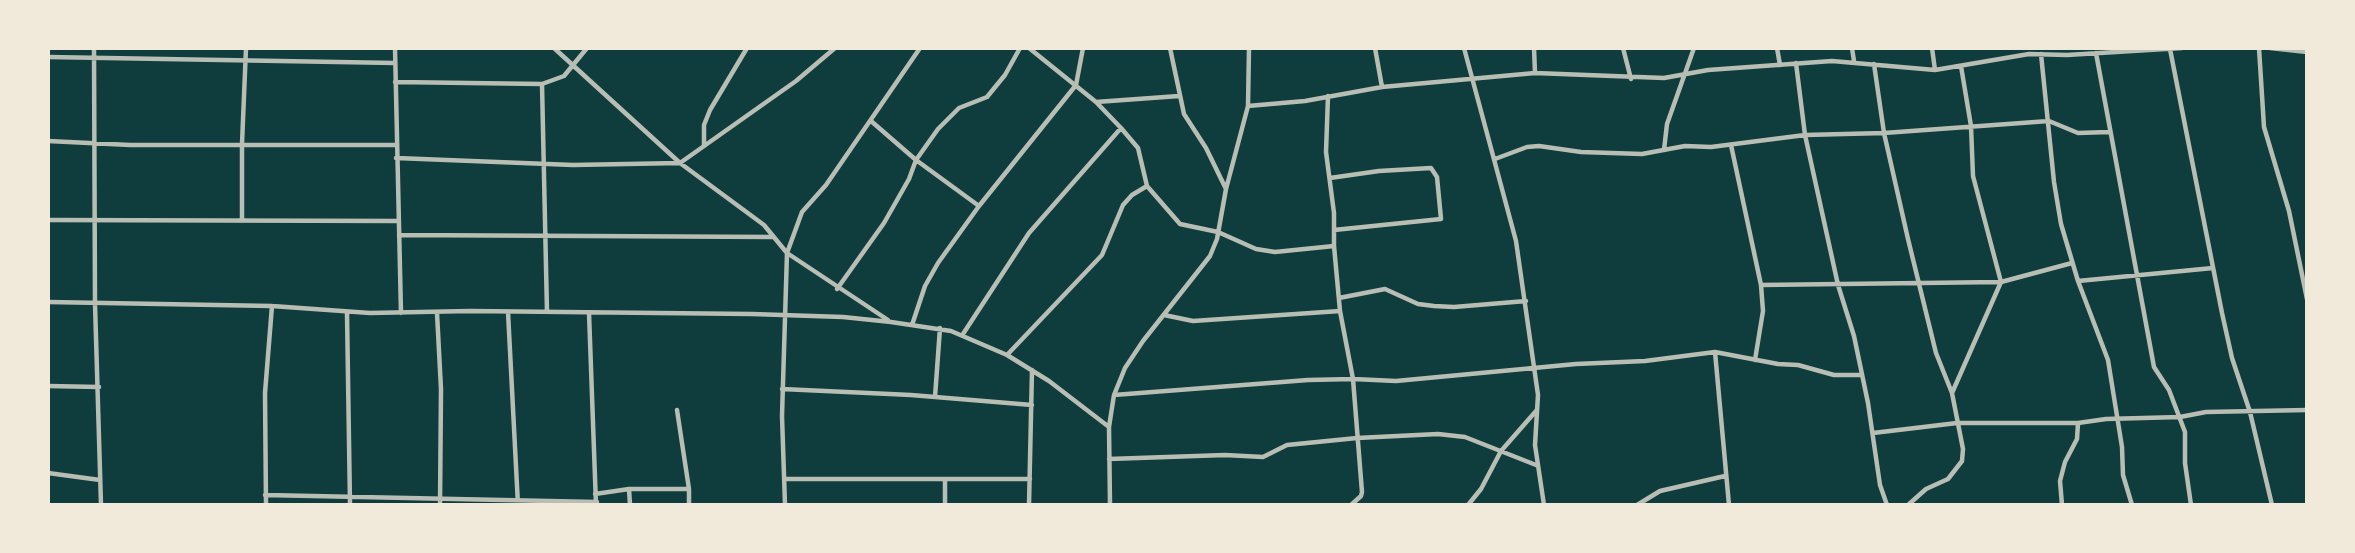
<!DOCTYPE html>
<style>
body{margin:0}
#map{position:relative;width:2355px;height:553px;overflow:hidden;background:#0f3d3e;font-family:"Fira Sans",sans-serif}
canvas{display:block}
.frame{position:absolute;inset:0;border:50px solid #f1e9da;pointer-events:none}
</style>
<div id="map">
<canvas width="2355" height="553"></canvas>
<div class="frame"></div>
</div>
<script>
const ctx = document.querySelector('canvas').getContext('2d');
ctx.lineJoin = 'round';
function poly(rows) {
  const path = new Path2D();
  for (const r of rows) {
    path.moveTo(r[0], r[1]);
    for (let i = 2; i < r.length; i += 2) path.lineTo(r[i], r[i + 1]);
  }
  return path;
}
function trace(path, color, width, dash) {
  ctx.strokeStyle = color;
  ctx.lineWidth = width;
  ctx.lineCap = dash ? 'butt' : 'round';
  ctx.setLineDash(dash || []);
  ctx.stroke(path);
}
trace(poly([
 [94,48,95,304,101,505],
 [395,48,401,313],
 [554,48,680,163,764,225,787,253,888,320],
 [1029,48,1096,102,1121,128,1138,148,1147,186,1180,224,1218,232,1256,249,1275,252,1334,246],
 [1170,48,1184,114,1206,148,1226,189],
 [1375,48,1382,87],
 [1464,48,1516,241,1538,395,1535,445,1544,505],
 [1534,48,1535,73],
 [1623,48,1631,79],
 [1777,48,1780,65],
 [1852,48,1854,61],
 [1932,48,1935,70],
 [2259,48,2264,127,2289,211,2307,299],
 [2270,48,2307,52],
 [2170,49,2222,313,2232,358,2250,412,2272,505],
 [2096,53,2154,367,2169,390,2185,432,2185,463,2191,505],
 [2041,54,2054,182,2061,224,2078,281,2108,360,2122,447,2123,475,2132,505],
 [48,57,395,63],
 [1796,63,1805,135,1838,285,1854,336,1868,403,1880,485,1887,505],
 [1874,64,1884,133,1908,239,1936,353,1952,393],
 [395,82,542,84,564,76,587,48],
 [542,84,547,312],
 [1328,96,1326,152,1334,213,1334,246,1340,311,1353,379,1362,492,1361,496,1351,505],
 [1096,102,1179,96],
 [1248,106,1305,101,1382,87,1535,73,1664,78,1708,70,1832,61,1935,70,2029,54,2067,55,2182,48],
 [871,121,916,160,979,206],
 [48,141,130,145,395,145],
 [1731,145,1761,285,1763,311,1755,360],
 [704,146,704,125,710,110,747,48],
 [1664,150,1667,124,1694,48],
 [396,158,573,165,680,163,796,81,835,48],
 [1495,159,1527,147,1539,146,1581,152,1642,154,1685,146,1711,147,1805,135,1884,133,2049,121,2078,133,2109,132],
 [1330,178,1379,171,1431,168,1437,177,1441,219,1334,230],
 [48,220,398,221],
 [242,221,242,144,246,48],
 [399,235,773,237],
 [2078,281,2213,268],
 [1761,285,2001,282,1973,176,1971,126,1961,66],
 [837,289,884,223,909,179,916,160,938,129,959,108,987,97,1005,75,1020,48],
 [1339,298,1385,289,1418,304,1434,306,1454,307,1526,301],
 [48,302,272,306,370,313,470,311,752,314,843,317,891,322,951,331,1007,355,1049,381,1109,427],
 [508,312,518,505],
 [347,313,350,505],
 [437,313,441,389,440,505],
 [589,313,596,505],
 [1164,315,1193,321,1340,311],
 [912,325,925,286,938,263,979,206,1076,85,1083,48],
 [963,334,1029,233,1121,128],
 [1715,352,1729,505],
 [1007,355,1102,255,1123,205,1132,195,1147,186],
 [48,386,99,387],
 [782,389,911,395,1032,405],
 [1114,395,1308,380,1353,379,1396,381,1576,364,1645,361,1715,352,1778,364,1798,365,1834,375,1862,375],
 [935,397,940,328],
 [677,410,689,489],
 [1873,433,1957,423,2078,423],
 [1109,459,1225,455,1263,457,1287,445,1357,438,1438,434,1465,437,1536,465],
 [48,473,100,480],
 [785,479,1030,479],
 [945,479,945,505],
 [629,489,630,505],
 [595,494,629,489,689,489,689,505],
 [265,495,597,502],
 [266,505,265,393,272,306],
 [785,505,782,416,787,253,802,212,826,185,920,48],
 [1029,505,1032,370],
 [1110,505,1109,427,1114,395,1125,368,1143,341,1210,256,1217,239,1226,189,1248,106,1249,48],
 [1468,505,1481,489,1501,451,1536,411],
 [1637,505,1660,491,1725,476],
 [1908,505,1926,489,1948,479,1962,461,1963,449,1952,393,2001,282,2072,263],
 [2062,505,2060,481,2065,462,2077,439,2078,423,2106,419,2180,417,2206,412,2307,410]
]), '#b8beb3', 4.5);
</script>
